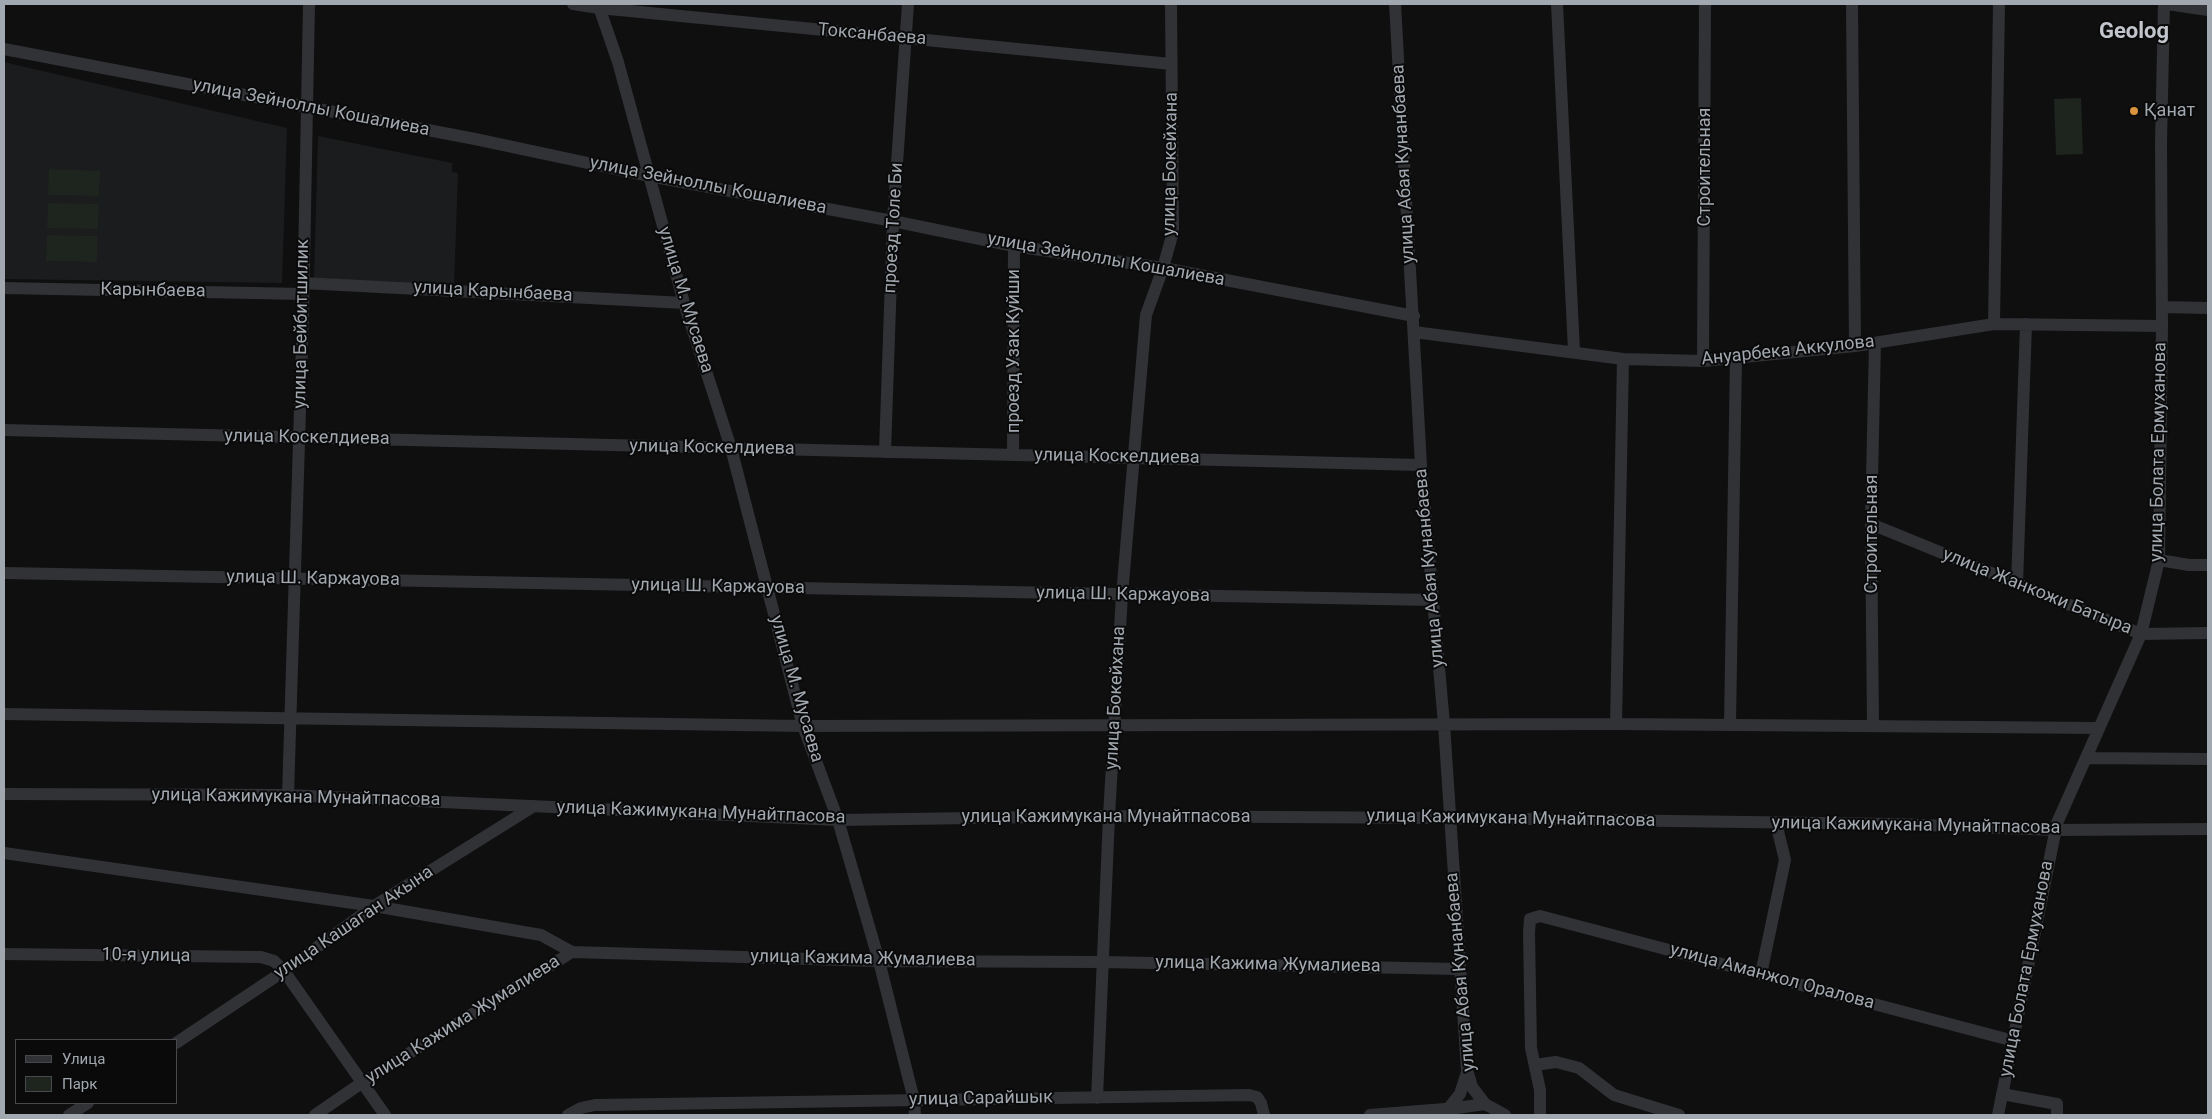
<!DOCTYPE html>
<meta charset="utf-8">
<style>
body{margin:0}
#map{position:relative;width:2212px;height:1119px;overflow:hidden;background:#0f0f10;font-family:Roboto,sans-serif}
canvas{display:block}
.frame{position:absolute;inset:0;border:5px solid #a2a8af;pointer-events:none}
.legend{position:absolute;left:15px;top:1039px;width:162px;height:65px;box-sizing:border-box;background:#0a0a0b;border:1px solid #47494d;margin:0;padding:6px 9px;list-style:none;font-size:15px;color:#a2a8af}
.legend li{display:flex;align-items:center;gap:10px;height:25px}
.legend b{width:25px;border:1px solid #47494d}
</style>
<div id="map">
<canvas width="2212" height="1119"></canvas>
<div class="frame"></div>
<ul class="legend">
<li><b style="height:6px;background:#313235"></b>Улица</li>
<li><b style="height:14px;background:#1e241e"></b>Парк</li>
</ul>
</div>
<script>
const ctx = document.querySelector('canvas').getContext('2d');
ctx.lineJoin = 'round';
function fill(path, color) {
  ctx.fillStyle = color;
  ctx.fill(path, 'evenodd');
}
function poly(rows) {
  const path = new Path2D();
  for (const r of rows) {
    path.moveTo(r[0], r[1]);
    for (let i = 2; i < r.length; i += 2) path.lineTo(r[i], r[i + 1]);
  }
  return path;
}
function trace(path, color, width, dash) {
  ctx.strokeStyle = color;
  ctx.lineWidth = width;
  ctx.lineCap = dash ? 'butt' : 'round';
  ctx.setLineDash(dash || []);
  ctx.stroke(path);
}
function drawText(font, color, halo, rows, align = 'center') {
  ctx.font = font + ' Roboto,sans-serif';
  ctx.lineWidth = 4;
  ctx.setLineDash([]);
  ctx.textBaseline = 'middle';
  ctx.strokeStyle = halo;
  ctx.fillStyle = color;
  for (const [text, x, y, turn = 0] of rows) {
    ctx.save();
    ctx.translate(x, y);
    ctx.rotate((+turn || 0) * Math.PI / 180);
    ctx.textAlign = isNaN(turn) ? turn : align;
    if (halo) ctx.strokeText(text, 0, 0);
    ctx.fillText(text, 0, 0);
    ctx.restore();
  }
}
fill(poly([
 [4,62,287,128,282,283,4,279],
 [318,136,452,163,452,172,458,173,454,286,314,278]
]), '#1b1c1d');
fill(poly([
 [2081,98,2083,154,2056,155,2054,99],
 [49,169,100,171,99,196,48,195],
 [48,203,99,204,98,229,47,228],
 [47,235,97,236,97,262,46,261]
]), '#1e241e');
trace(poly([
 [573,4,599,8,1171,64],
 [598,4,618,62,684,303,731,448,803,726,838,820,879,961,914,1100,915,1115],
 [1395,4,1421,465,1444,724,1467,1070,1472,1087,1485,1104,1505,1115],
 [1557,4,1574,351],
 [1852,4,1855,346],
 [2167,4,2208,10],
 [4,49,475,139,649,176,893,221,1014,246,1163,268,1414,316],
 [303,283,684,303],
 [4,288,303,294],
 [2162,307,2208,308],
 [1994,324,1999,4],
 [1414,332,1623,359,1703,361,1855,346,1994,324,2162,326],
 [1703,361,1705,4],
 [4,430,1421,465],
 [885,452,893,221,908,4],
 [1013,455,1014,246],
 [1871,524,2141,634,2208,633],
 [2159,560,2189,565,2208,565],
 [4,573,1432,600],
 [2017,584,2026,324],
 [4,714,803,726,1616,724,2099,728],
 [1616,724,1623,359],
 [1730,724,1736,358],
 [1873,725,1871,524,1875,343],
 [2086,758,2208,759],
 [4,794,288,795,838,820,1109,816,1450,818,1893,824,2056,830,2208,829],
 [288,795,303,314,309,4],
 [4,853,374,906,541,935,572,952],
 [4,954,261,957,274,961,284,971,385,1115],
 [1761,974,1785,860,1776,823],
 [176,1043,284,971,374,906,534,806],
 [1535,1065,1556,1062,1579,1068,1614,1095,1679,1115],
 [2002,1094,2057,1104,2057,1115],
 [1097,1098,1109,816,1122,595,1146,315,1163,268,1173,232,1171,4],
 [1448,1109,1460,1094,1467,1072],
 [69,1115,88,1103],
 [315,1115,363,1082,572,952,879,961,1102,962,1459,969],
 [568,1115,581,1108,595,1105,1249,1095,1257,1097,1261,1103,1264,1115],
 [1370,1115,1457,1108,1485,1104],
 [1540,1115,1540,1090,1531,1048,1529,932,1530,919,1540,916,2014,1041],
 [1998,1115,2057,823,2141,634,2159,560,2162,326,2161,143,2164,4]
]), '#313235', 12);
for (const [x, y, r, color] of [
 [2134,111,5,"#d9933e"]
]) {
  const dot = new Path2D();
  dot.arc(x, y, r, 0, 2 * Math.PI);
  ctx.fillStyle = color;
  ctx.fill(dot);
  trace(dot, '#0a0a0b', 2);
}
drawText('18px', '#a2a8af', '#0a0a0b', [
 ["Токсанбаева",872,35,5],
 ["улица Зейноллы Кошалиева",311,108,11],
 ["улица Бокейхана",1171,164,-89],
 ["улица Абая Кунанбаева",1404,164,-93],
 ["Строительная",1705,167,-90],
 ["улица Зейноллы Кошалиева",708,186,11],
 ["проезд Толе Би",894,228,-87],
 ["улица Зейноллы Кошалиева",1106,260,10],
 ["Карынбаева",153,291,1],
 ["улица Карынбаева",493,292,3],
 ["улица М. Мусаева",685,300,73],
 ["улица Бейбитшилик",302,324,-89],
 ["проезд Узак Куйши",1014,351,-90],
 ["Ануарбека Аккулова",1788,351,-6],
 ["улица Коскелдиева",307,438,1],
 ["улица Коскелдиева",712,448,1],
 ["улица Болата Ермуханова",2159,452,-89],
 ["улица Коскелдиева",1117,457,1],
 ["Строительная",1872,534,-90],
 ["улица Абая Кунанбаева",1430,568,-95],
 ["улица Ш. Каржауова",313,579,1],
 ["улица Ш. Каржауова",718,587,1],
 ["улица Жанкожи Батыра",2037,592,22],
 ["улица Ш. Каржауова",1123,595,1],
 ["улица М. Мусаева",796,689,74],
 ["улица Бокейхана",1116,698,-87],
 ["улица Кажимукана Мунайтпасова",296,798,1],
 ["улица Кажимукана Мунайтпасова",701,813,2],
 ["улица Кажимукана Мунайтпасова",1106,817],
 ["улица Кажимукана Мунайтпасова",1511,819,1],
 ["улица Кажимукана Мунайтпасова",1916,826,1],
 ["улица Кашаган Акына",354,923,-34],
 ["10-я улица",146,956,1],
 ["улица Кажима Жумалиева",863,959,1],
 ["улица Кажима Жумалиева",1268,965,1],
 ["улица Болата Ермуханова",2027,969,-79],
 ["улица Абая Кунанбаева",1461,972,-95],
 ["улица Аманжол Оралова",1772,977,15],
 ["улица Кажима Жумалиева",463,1020,-32],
 ["улица Сарайшык",981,1099,-1]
]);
drawText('18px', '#a2a8af', '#0a0a0b', [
 ["Қанат",2144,111]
], 'left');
drawText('bold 22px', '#c2c6cc', '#0a0a0b', [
 ["Geolog",2134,32]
]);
</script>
